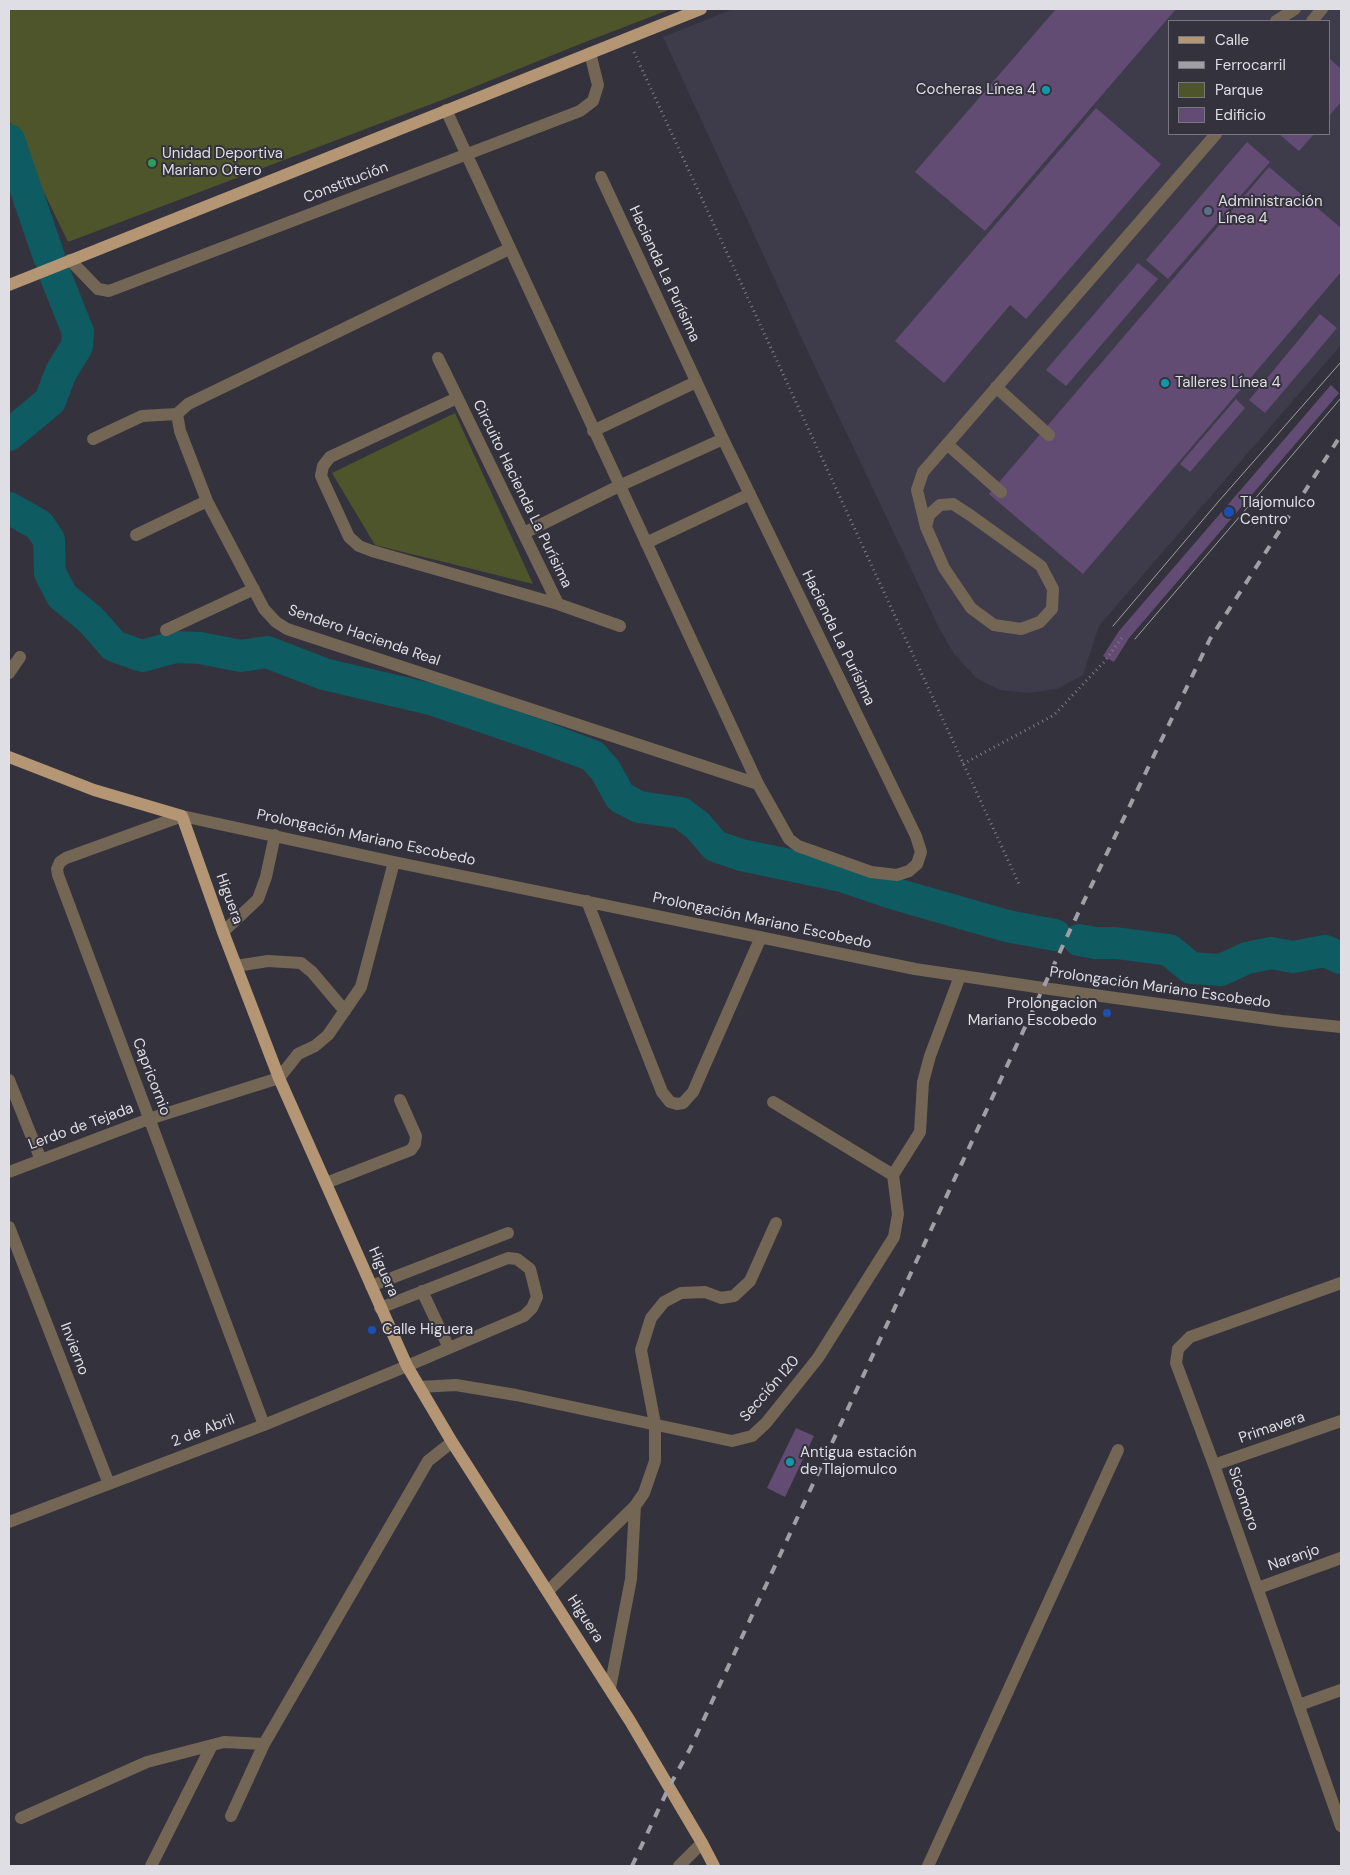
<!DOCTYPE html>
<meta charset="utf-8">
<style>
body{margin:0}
#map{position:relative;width:1350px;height:1875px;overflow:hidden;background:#34323c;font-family:"DM Sans",sans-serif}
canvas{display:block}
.frame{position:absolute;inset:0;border:10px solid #dfdee4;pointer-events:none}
.legend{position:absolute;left:1168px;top:20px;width:162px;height:115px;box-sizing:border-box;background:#34323c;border:1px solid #78777f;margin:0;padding:6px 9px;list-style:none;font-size:15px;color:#dfdee4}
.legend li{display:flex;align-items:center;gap:10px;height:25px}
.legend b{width:25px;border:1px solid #78777f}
</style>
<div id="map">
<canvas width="1350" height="1875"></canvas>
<div class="frame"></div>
<ul class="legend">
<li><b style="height:6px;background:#b49674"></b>Calle</li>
<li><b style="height:6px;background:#a09fa6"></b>Ferrocarril</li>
<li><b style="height:14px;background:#4e552b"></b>Parque</li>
<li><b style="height:14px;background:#634c74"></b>Edificio</li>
</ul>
</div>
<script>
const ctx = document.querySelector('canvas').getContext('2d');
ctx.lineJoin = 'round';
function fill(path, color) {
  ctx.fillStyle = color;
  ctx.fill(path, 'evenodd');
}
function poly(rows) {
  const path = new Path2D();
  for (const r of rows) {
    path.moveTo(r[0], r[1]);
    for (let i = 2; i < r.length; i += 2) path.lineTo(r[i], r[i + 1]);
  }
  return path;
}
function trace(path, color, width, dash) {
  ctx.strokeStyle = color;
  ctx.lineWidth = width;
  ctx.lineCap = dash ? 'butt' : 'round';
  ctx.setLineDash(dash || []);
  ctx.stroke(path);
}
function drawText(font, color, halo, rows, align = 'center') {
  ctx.font = font + ' "DM Sans",sans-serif';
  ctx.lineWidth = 4;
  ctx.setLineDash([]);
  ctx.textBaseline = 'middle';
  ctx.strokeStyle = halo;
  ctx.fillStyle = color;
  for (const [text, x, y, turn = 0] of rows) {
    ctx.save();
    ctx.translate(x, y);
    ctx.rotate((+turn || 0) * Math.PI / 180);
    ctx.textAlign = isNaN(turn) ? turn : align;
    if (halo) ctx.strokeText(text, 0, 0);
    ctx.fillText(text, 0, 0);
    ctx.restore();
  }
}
fill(poly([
 [733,9,1341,9,1341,345,1099,626,1083,675,1057,689,1028,693,1000,690,976,678,954,654,939,628,808,352,663,37],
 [1169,21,1329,21,1329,134,1169,134]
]), '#3e3b4b');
fill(poly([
 [9,9,671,9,580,44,442,100,68,242,9,120],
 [455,413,533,584,375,545,332,473]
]), '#4e552b');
trace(poly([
 [9,140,49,257],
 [9,435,50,401,61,372,77,346,78,332,56,277],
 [9,508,39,525,49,540,50,573,62,596,91,620,114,646,142,656,175,647,200,648,241,656,267,652,324,674,434,700,540,736,593,756,606,771,620,797,639,807,681,813,698,826,715,846,741,855,842,876,892,893,1007,926,1055,935],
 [1079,940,1095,943,1116,943,1169,950,1191,968,1221,970,1247,958,1271,953,1293,957,1325,951,1341,958]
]), '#0e5b62', 32);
fill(poly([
 [1056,9,1176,9,985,231,915,172],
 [1329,58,1341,69,1341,102,1329,116],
 [1096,108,1161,164,1026,319,1010,305,944,383,895,341],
 [1279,134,1314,134,1299,151],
 [1247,142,1270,162,1168,279,1146,260],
 [1269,167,1341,228,1341,272,1083,574,989,494],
 [1138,263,1158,279,1066,386,1046,370],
 [1320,314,1337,328,1265,413,1249,400],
 [1331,385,1339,393,1129,638,1114,662,1103,656,1119,631],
 [1236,399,1245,408,1190,472,1180,464],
 [796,1428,814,1436,785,1497,767,1488]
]), '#634c74');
trace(poly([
 [634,52,1019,884],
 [963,764,1054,715,1104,662,1124,635]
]), '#7e7d85', 3, [1, 4]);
trace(poly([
 [1276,21,1295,9],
 [1312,21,1322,9],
 [446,110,758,784,789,839,798,846,871,872,897,875,909,871,917,864,921,852,916,836,723,439,601,177],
 [509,249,188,404,177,414,180,431,207,501,264,609,276,622,287,629,758,784],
 [70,260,98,289,109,291,580,111,593,101,598,85,590,53],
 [438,358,558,604],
 [996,387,1049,435],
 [457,398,330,457,323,466,321,476,349,537,359,546,372,551,558,604,620,626],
 [593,431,696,382],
 [93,439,142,416,177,414],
 [947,444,1001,492],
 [926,527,929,515,940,505,953,504,970,515,1041,566,1053,589,1052,609,1040,622,1021,629,994,625,971,608,944,568,926,527,917,490,923,472,1216,134],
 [524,533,619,486,723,439],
 [136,535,207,501],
 [646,543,750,494],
 [166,630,254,589],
 [9,673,20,657],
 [587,901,662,1092,670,1102,677,1104,683,1103,693,1092,761,937],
 [223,932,258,899,266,877,275,835],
 [236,966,268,961,301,963,312,972,345,1011],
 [9,1080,41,1160],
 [773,1102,893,1175],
 [9,1172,149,1119,279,1078,298,1054,315,1046,328,1035,361,987,394,862],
 [326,1183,411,1150,415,1144,416,1136,400,1100],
 [9,1227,109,1484],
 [1341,1283,1190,1337,1178,1349,1176,1363,1214,1465,1341,1826],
 [371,1286,508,1233],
 [422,1291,449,1348],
 [419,1387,456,1385,516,1395,732,1441,752,1436,766,1423,818,1358,894,1237,898,1214,893,1175,920,1132,923,1082,930,1056,960,976],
 [264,1425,58,875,57,869,60,862,66,858,182,816,394,862,915,969,1043,988,1282,1021,1341,1027],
 [1214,1465,1341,1421],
 [9,1522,264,1425,407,1366,524,1316,532,1308,537,1297,530,1269,517,1259,508,1258,380,1308],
 [1258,1588,1341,1558],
 [548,1591,635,1506,644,1493,655,1461,655,1424,641,1350,651,1318,664,1302,681,1293,705,1292,721,1298,734,1296,750,1281,776,1223],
 [610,1688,631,1579,635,1506],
 [1299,1705,1341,1690],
 [231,1816,264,1744,428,1461,452,1442],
 [21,1818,147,1762,224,1742,264,1744],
 [151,1866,212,1745],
 [679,1866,702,1843],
 [928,1866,1118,1450]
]), '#746655', 12);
trace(poly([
 [9,285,701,9],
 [9,757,94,790,182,816,223,932,279,1078,407,1366,452,1442,630,1721,702,1843,714,1866]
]), '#b49674', 12);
trace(poly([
 [1113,626,1218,502,1341,362],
 [1135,639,1341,398]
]), '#a09fa6', 1);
trace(poly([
 [632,1866,669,1787,690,1749,1071,928,1210,639,1341,435]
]), '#a09fa6', 4, [9, 9]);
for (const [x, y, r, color] of [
 [1046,90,5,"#0f9aa8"],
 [152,163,5,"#2e9e5b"],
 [1208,211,5,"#5c6f8a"],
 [1165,383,5,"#0f9aa8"],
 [1229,512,6,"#1a4fb4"],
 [1107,1013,5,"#1a4fb4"],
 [372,1330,5,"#1a4fb4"],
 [790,1462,5,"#0f9aa8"]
]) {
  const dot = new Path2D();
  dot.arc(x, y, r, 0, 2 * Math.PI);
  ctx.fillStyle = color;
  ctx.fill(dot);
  trace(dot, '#34323c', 2);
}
drawText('15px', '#dfdee4', '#34323c', [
 ["Cocheras Línea 4",1036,90,"right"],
 ["Unidad Deportiva",162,154],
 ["Mariano Otero",162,171],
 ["Administración",1218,202],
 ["Línea 4",1218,219],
 ["Talleres Línea 4",1175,383],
 ["Tlajomulco",1240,503],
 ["Centro",1240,520],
 ["Prolongacion",1097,1004,"right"],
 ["Mariano Escobedo",1097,1021,"right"],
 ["Calle Higuera",382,1330],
 ["Antigua estación",800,1453],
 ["de Tlajomulco",800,1470]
], 'left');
drawText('15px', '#dfdee4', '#34323c', [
 ["Constitución",346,183,-21],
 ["Hacienda La Purísima",664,274,65],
 ["Circuito Hacienda La Purísima",522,494,64],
 ["Sendero Hacienda Real",364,636,19],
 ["Hacienda La Purísima",838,638,64],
 ["Prolongación Mariano Escobedo",366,838,12],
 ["Higuera",229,899,70],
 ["Prolongación Mariano Escobedo",762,921,12],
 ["Prolongación Mariano Escobedo",1160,988,8],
 ["Capricornio",151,1077,69],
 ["Lerdo de Tejada",81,1127,-20],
 ["Higuera",383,1272,66],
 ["Invierno",74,1349,69],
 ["Sección I20",770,1389,-49],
 ["Primavera",1272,1428,-19],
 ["2 de Abril",203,1431,-21],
 ["Sicomoro",1243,1499,71],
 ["Naranjo",1294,1558,-19],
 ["Higuera",585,1619,57]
]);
</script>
